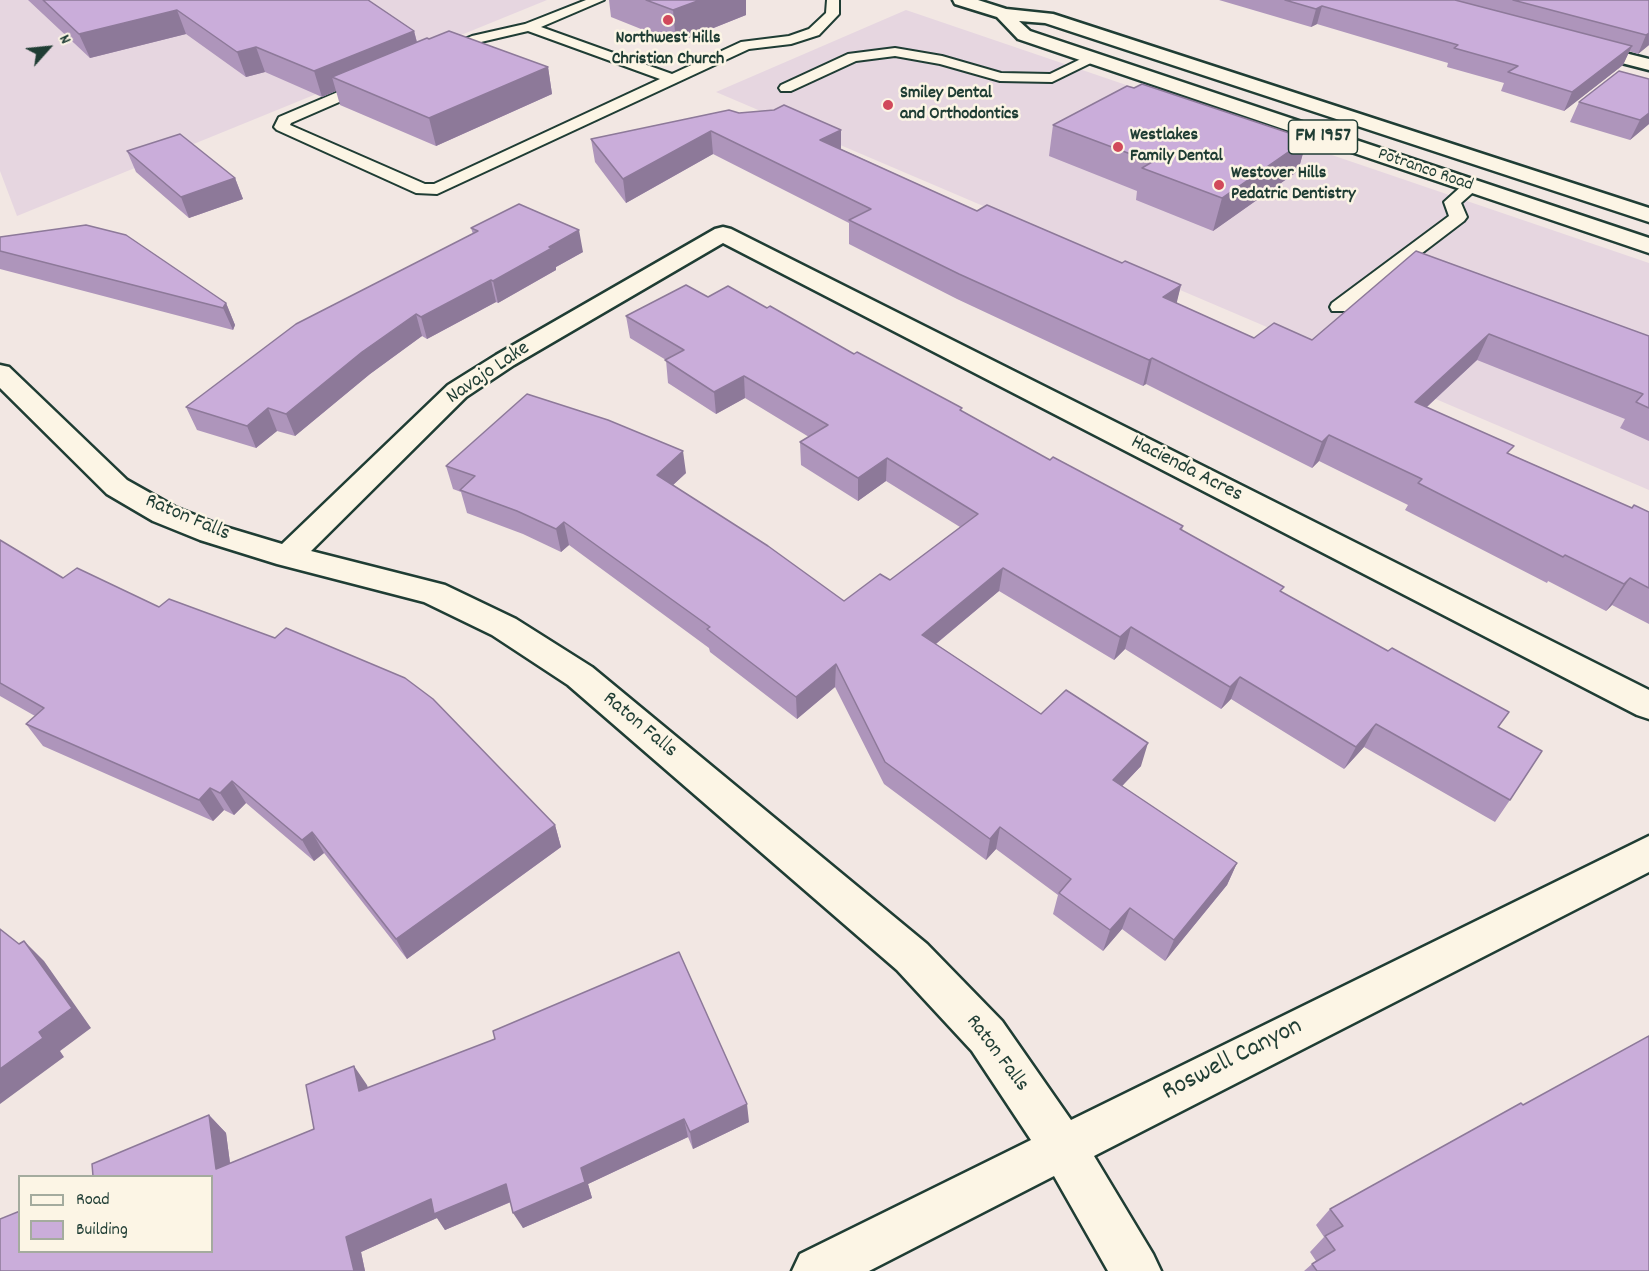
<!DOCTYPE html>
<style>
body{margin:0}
#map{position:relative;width:1649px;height:1271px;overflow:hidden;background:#f2e7e3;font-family:Dekko,sans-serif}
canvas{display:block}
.legend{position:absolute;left:18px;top:1175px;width:195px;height:78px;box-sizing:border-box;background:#fcf5e5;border:2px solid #a4ab9e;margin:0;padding:8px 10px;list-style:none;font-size:18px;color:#1f3d34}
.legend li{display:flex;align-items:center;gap:12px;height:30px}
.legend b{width:30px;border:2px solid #a4ab9e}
.north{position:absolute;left:18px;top:18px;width:60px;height:60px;-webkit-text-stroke:4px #fcf5e5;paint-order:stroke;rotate:63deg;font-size:16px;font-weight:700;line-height:24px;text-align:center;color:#1f3d34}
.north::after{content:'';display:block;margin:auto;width:21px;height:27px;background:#1f3d34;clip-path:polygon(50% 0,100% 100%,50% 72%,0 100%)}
</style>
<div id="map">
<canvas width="1649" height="1271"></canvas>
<ul class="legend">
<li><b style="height:8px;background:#fcf5e5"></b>Road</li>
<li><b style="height:16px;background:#caadda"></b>Building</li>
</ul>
<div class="north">N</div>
</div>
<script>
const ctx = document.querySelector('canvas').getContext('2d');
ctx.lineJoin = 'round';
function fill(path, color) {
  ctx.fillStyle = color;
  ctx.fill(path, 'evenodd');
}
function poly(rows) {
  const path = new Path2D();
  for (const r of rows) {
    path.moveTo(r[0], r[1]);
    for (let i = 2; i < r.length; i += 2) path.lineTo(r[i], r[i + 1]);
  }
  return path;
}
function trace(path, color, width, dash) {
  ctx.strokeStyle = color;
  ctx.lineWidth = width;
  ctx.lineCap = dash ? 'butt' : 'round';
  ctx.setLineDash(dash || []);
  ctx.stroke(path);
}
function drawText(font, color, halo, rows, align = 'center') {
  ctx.font = font + ' Dekko,sans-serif';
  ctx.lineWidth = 5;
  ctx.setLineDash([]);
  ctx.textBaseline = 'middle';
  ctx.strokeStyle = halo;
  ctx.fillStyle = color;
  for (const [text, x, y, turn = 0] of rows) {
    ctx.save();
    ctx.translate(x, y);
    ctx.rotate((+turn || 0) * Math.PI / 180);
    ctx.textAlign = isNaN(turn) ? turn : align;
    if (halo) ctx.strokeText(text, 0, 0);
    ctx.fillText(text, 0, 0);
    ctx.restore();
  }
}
fill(poly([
 [0,0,547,0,17,216,0,171],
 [906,10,1649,263,1649,490,716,92]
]), '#e6d6e0');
const lane = poly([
 [586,0,604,0,541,27,672,74,741,42,789,36,809,29,826,13,827,0,839,0,839,14,819,35,791,44,749,49,437,194,416,193,277,130,274,127,279,117,366,80,376,80,378,83,376,86,291,123,290,125,425,184,434,184,660,79,528,31,481,42,443,57,436,53,438,50,472,36,525,24,586,0],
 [895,48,942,56,1001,73,1050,74,1087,56,1092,55,1099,59,1052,82,1000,81,940,64,895,56,856,61,791,91,781,91,779,88,781,85,848,54,895,48],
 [1471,182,1479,187,1461,203,1467,217,1464,221,1346,311,1332,311,1330,307,1332,303,1449,216,1444,202,1465,183,1471,182]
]);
const street = poly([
 [1581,42,1649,59,1649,70,1575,51,1572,47,1575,43,1581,42],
 [723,227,731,229,1649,690,1649,719,1637,715,723,243,514,365,466,397,311,551,445,585,516,619,592,667,927,944,1002,1021,1071,1120,1649,836,1649,872,1094,1156,1153,1254,1161,1271,1108,1271,1054,1176,869,1271,792,1271,800,1254,1031,1140,972,1051,897,970,568,685,492,635,424,602,277,564,200,540,153,521,107,494,0,388,0,365,9,367,127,480,175,507,222,526,282,544,448,385,496,355,715,229,723,227]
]);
const primary = poly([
 [953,0,978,0,1006,9,1053,14,1649,208,1649,222,1045,23,1019,21,1030,31,1649,238,1649,253,1018,39,997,17,955,4,953,0]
]);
trace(lane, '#1f3d34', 4);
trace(street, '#1f3d34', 5);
trace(primary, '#1f3d34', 5);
fill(lane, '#fcf5e5');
fill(street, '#fcf5e5');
fill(primary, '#fcf5e5');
fill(poly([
 [28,0,368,0,414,31,417,42,429,39,548,67,552,94,436,146,340,105,336,91,322,97,265,72,246,77,186,34,90,58],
 [609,0,746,0,746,15,676,43,611,17],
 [1219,0,1649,0,1649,45,1638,54,1629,51,1623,65,1564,111,1501,91,1504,83,1447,67,1448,63,1317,24,1311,27],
 [1619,71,1649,124,1630,140,1570,122,1579,102],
 [739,113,841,130,841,149,977,211,1181,285,1176,303,1254,338,1312,340,1416,251,1649,336,1649,441,1620,428,1625,419,1477,360,1427,407,1510,454,1632,508,1649,512,1649,624,1612,605,1606,611,1548,581,1547,583,1405,510,1408,505,1319,461,1312,468,1146,384,1143,386,957,299,849,244,849,223,713,154,626,203,595,162,591,139],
 [1053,125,1307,139,1298,171,1213,231,1136,200,1137,191,1049,156],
 [127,151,235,178,243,199,189,218,136,172],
 [471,228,583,252,556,267,556,270,498,303,496,302,427,339,422,336,370,374,295,436,277,431,256,448,197,430,186,407,473,234],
 [0,237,226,303,235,325,233,330,0,269],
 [708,297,854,354,962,411,1050,460,1183,526,1182,530,1499,728,1510,800,1495,822,1364,747,1344,769,1231,699,1221,709,1125,649,1114,660,999,591,936,644,1041,714,1141,766,1122,786,1237,863,1227,885,1165,961,1122,929,1103,951,1053,914,1058,895,996,849,986,860,884,784,835,687,797,719,710,652,709,648,569,545,561,552,523,534,467,513,461,492,453,489,446,466,686,473,673,485,844,601,890,580,960,527,886,481,858,501,801,465,800,442,809,437,745,398,716,414,668,383,666,360,630,338,626,316],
 [0,540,63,578,555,825,561,847,407,959,324,853,314,861,246,803,234,815,224,810,213,821,43,746,26,724,35,716,0,696],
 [367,1085,368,1088,749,1122,693,1149,688,1137,588,1184,592,1198,523,1228,511,1202,445,1230,437,1218,361,1252,365,1271,0,1271,20,1251,209,1115,226,1133,230,1163,314,1129],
 [1523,1105,1649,1271,1304,1271,1312,1264,1316,1261,1310,1252,1324,1237,1316,1225,1330,1209]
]), '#ae95bb');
fill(poly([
 [700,0,746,0,746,15,676,43,673,10],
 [1322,6,1317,24,1311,27,1316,9],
 [177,10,186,34,90,58,79,34],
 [414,31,420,55,332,77,336,91,322,97,314,71],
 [1649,33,1649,45,1638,54,1646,35],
 [1632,46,1623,65,1564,111,1572,92],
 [256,47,265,72,246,77,237,52],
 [548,67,552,94,436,146,429,118],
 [1649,113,1649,124,1630,140,1640,120],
 [841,130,841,153,820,140],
 [711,131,713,154,626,203,623,179],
 [1307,139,1298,171,1213,231,1222,198],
 [235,178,243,199,189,218,181,197],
 [579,230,583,252,556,267,556,270,498,303,493,281,549,247],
 [491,280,496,302,427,339,421,317],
 [1181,285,1175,310,1163,297],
 [226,303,235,325,233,330,223,308],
 [416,314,422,336,370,374,295,436,286,414,362,352],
 [1489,334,1477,360,1404,428,1415,402],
 [1152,358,1146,384,1143,386,1149,360],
 [744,376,745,398,716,414,714,392],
 [268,408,277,431,256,448,247,426],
 [1329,435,1319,461,1312,468,1322,442],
 [683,451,686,473,660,497,657,475],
 [887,458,886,481,858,501,858,478],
 [564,522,569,545,561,552,556,529],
 [1003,568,999,591,920,657,922,635],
 [1630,578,1612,605,1606,611,1624,584],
 [1131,627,1125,649,1114,660,1120,637],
 [836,664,835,687,797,719,796,697],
 [1240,677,1231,699,1221,709,1230,687],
 [1376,724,1364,747,1344,769,1356,747],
 [1148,743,1141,766,1107,802,1113,780],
 [232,781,246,803,234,815,220,793],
 [210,788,224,810,213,821,199,800],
 [555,825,561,847,407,959,396,939],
 [1000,827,996,849,986,860,990,839],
 [312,832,324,853,314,861,302,840],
 [1237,863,1227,885,1165,961,1174,940],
 [1130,908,1122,929,1103,951,1110,930],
 [24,941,44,961,91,1028,60,1051,64,1057,0,1104,0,1069,39,1032],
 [354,1066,367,1085,372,1110,359,1091],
 [747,1104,749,1122,693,1149,690,1132],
 [209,1115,226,1133,233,1186,216,1169],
 [684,1119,688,1137,588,1184,592,1198,523,1228,513,1213,581,1168],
 [506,1184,515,1200,445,1230,437,1218,361,1252,365,1271,354,1271,346,1237,431,1199]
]), '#8d7999');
const building = poly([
 [43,0,368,0,414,31,314,71,256,47,237,52,177,10,79,34,43,0],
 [646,0,700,0,673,10,646,0],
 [1285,0,1455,0,1632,46,1572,92,1508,72,1518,66,1454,48,1458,45,1322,6,1316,9,1285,0],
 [1513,0,1649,0,1649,33,1646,35,1513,0],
 [449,31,548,67,429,118,332,77,427,38,429,39,449,31],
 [1619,71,1649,79,1649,113,1640,120,1579,102,1619,71],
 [1142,84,1307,139,1222,198,1142,168,1152,162,1053,125,1127,86,1134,88,1142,84],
 [784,105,841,130,820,140,977,211,987,205,1122,263,1125,261,1181,285,1163,297,1254,338,1274,323,1312,340,1416,251,1649,336,1649,408,1636,402,1643,394,1489,334,1415,402,1514,446,1507,453,1632,508,1634,505,1649,512,1649,588,1630,578,1624,584,1565,555,1563,557,1418,483,1422,479,1329,435,1322,442,1152,358,1149,360,959,274,849,220,871,209,711,131,623,179,591,139,729,110,739,113,774,110,784,105],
 [180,134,235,178,181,197,127,151,180,134],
 [519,204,579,230,549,247,552,248,493,281,491,280,421,317,416,314,362,352,286,414,268,408,247,426,186,407,296,324,478,231,471,228,519,204],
 [86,225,126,235,226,303,223,308,0,251,0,237,86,225],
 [686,285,708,297,728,286,767,308,770,306,854,354,857,352,962,408,960,410,1050,460,1053,457,1183,526,1180,529,1284,587,1280,591,1388,651,1392,648,1509,712,1498,727,1542,751,1510,800,1376,724,1356,747,1240,677,1230,687,1131,627,1120,637,1003,568,922,635,1041,714,1066,690,1148,743,1113,780,1237,863,1174,940,1130,908,1110,930,1059,893,1071,879,1000,827,990,839,885,762,836,664,796,697,707,629,710,627,564,522,556,529,517,511,460,490,475,476,446,466,527,394,608,420,683,451,657,475,768,546,844,601,880,574,890,580,978,514,887,458,858,478,800,442,828,425,744,376,714,392,665,360,684,350,626,316,686,285],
 [0,540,63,578,77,568,159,607,169,599,275,638,286,628,405,678,433,699,555,825,396,939,312,832,302,840,232,781,220,793,210,788,199,800,26,724,44,708,0,683,0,540],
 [0,929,19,944,24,941,72,1008,39,1032,43,1038,0,1069,0,929],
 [679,952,747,1104,690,1132,684,1119,581,1168,585,1182,513,1213,506,1184,434,1214,431,1199,346,1237,354,1271,0,1271,0,1219,20,1211,20,1251,212,1251,212,1176,93,1176,92,1164,209,1115,216,1169,314,1129,306,1085,354,1066,359,1091,495,1039,493,1031,679,952],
 [1649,1036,1649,1271,1317,1271,1312,1264,1335,1250,1325,1236,1343,1226,1330,1209,1521,1103,1523,1105,1649,1036]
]);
fill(building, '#caadda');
trace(building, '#8d7999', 1.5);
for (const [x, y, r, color] of [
 [668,20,6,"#d1495b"],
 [888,105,6,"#d1495b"],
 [1118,147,6,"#d1495b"],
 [1219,185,6,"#d1495b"]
]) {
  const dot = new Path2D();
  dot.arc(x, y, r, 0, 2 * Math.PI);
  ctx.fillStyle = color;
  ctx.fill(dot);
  trace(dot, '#fcf5e5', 2);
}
drawText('bold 18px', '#1f3d34', '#fcf5e5', [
 ["Northwest Hills",668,40,"center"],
 ["Christian Church",668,61,"center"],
 ["Smiley Dental",900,95],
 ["and Orthodontics",900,116],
 ["Westlakes",1130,137],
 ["Family Dental",1130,158],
 ["Westover Hills",1231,175],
 ["Pedatric Dentistry",1231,196]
], 'left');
drawText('18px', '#1f3d34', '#fcf5e5', [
 ["Potranco Road",1425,171,19]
]);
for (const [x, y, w] of [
 [1323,137,69]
]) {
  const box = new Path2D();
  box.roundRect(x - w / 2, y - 17, w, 34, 4.5);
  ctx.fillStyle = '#fcf5e5';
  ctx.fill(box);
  trace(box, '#1f3d34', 1.5);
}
drawText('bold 20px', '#1f3d34', null, [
 ["FM 1957",1323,137]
]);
drawText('21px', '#1f3d34', '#fcf5e5', [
 ["Navajo Lake",489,374,-34],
 ["Hacienda Acres",1186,470,27],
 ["Raton Falls",187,519,23],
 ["Raton Falls",639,726,40],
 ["Raton Falls",996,1054,53]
]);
drawText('26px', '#1f3d34', '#fcf5e5', [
 ["Roswell Canyon",1233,1061,-27]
]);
</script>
